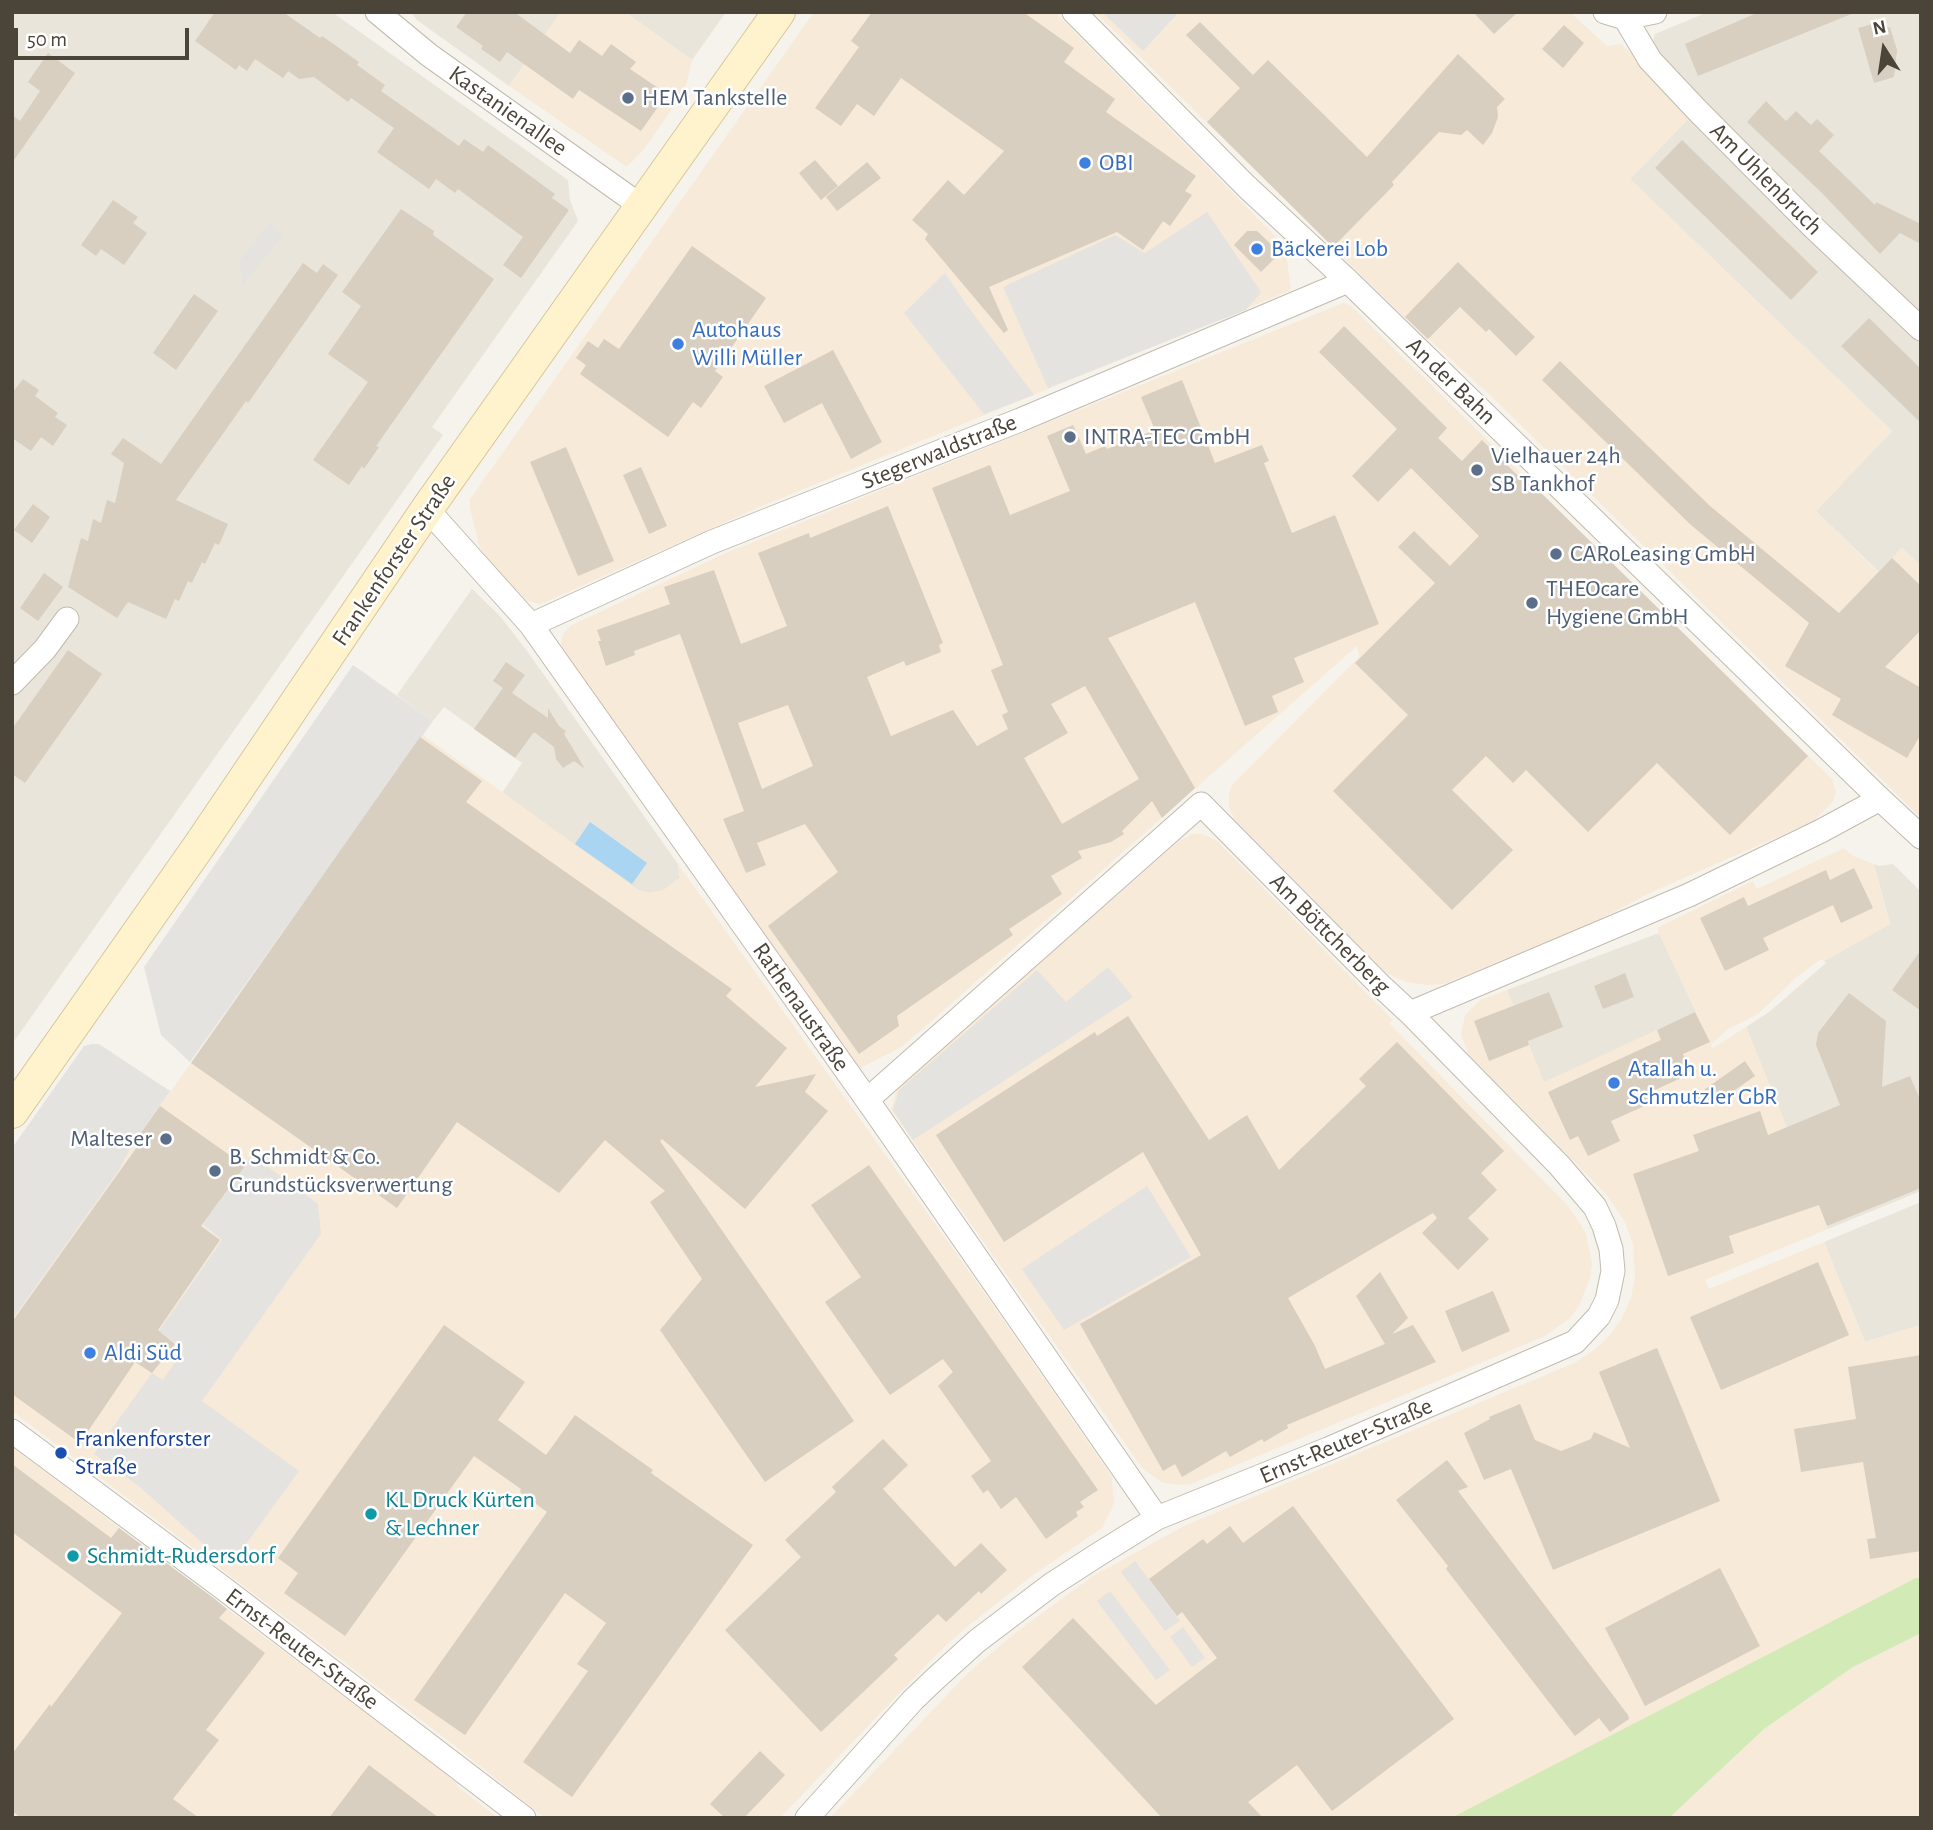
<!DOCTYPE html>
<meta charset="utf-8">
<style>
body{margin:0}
#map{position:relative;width:1933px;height:1830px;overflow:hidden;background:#f6f3ec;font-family:"Alegreya Sans",sans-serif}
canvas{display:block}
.frame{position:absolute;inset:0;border:14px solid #4b4439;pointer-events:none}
.north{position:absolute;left:1849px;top:14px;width:70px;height:70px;-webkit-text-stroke:5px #fff;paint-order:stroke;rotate:348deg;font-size:19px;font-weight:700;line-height:28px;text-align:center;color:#4b4439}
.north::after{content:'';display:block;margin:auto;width:24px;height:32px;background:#4b4439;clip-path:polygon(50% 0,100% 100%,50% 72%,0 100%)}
.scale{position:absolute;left:14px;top:28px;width:175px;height:32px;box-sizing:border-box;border:4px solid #4b4439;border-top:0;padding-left:9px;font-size:21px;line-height:24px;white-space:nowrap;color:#4b4439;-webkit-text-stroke:5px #fff;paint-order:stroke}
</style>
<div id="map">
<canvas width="1933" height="1830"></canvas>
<div class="frame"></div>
<div class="north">N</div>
<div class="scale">50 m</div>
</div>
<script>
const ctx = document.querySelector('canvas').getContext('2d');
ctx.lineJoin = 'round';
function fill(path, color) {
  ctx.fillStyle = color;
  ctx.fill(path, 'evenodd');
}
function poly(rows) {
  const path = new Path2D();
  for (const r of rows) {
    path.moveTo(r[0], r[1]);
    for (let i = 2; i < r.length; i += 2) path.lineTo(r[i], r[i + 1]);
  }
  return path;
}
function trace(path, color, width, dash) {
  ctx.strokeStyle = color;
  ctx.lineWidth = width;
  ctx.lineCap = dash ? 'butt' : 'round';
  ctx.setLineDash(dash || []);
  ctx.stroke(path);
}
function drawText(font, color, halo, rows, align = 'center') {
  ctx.font = font + ' "Alegreya Sans",sans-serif';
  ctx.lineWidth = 5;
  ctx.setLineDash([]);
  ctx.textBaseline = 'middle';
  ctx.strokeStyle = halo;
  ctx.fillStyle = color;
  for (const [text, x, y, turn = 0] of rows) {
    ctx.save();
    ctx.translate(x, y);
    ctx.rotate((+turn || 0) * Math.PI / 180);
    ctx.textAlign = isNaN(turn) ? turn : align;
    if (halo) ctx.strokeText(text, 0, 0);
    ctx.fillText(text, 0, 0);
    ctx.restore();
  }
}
fill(poly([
 [13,12,332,12,568,180,570,200,578,221,432,427,443,435,12,1044],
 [411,12,561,12,509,86,417,20],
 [625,12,726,12,692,60],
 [1708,12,1921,12,1921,314,1654,56,1652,44,1655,34],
 [1694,113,1921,334,1921,566,1902,548,1879,572,1816,511,1892,431,1630,179],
 [472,589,500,616,527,651,678,864,680,878,664,890,649,893,638,890,502,793,522,763,444,707,433,721,397,695],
 [1874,864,1879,866,1893,864,1921,892,1921,1191,1828,1229,1746,1027,1769,1012,1826,963,1824,961,1890,924],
 [1659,933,1696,1012,1544,1083,1507,990],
 [1921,1202,1921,1325,1865,1342,1824,1242]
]), '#eae5da');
fill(poly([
 [561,12,625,12,692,60,685,90,645,148,627,167,509,86],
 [814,12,1055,12,1285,246,1291,290,757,508,541,604,527,601,490,563,479,545,470,508,470,499],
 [1095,12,1570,12,1607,46,1621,44,1694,113,1630,179,1892,431,1816,511,1878,572,1902,548,1921,566,1921,818,1493,398,1429,339,1427,340],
 [1343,303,1351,306,1832,779,1836,792,1833,801,1814,821,1654,891,1594,922,1444,984,1426,985,1407,982,1392,976,1380,967,1235,820,1229,807,1229,793,1233,784,1359,657,1357,646,903,1046,858,1069,563,651,561,644,563,634,570,626,726,553],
 [423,735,638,890,650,893,664,890,680,878,678,864,990,1301,1112,1477,1114,1504,1102,1528,1033,1575,964,1629,934,1657,780,1818,545,1818,450,1742,12,1411,12,1297,162,1086,171,1091],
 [1192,834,1202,834,1216,840,1393,1020,1389,1023,1569,1207,1586,1233,1592,1263,1590,1278,1579,1306,1570,1318,1545,1336,1191,1484,1181,1485,1163,1483,1143,1469,891,1110,897,1088,1179,841],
 [1844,848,1853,856,1874,864,1890,924,1824,961,1821,959,1798,976,1758,1014,1728,1029,1711,1044,1713,1048,1746,1027,1828,1229,1705,1280,1709,1289,1824,1242,1865,1342,1921,1325,1921,1578,1451,1818,830,1818,967,1674,1015,1633,1093,1576,1184,1526,1574,1363,1593,1351,1609,1336,1622,1318,1631,1298,1635,1277,1633,1244,1625,1222,1605,1193,1469,1055,1461,1035,1465,1015,1480,1000,1507,990,1544,1082,1696,1012,1657,928,1753,881,1757,889],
 [12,1447,428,1760,458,1784,457,1786,498,1818,12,1818],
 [1921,1633,1921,1818,1669,1818,1764,1729,1853,1667]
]), '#f7ead8');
fill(poly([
 [1916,1578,1921,1578,1921,1633,1853,1667,1764,1729,1669,1818,1451,1818]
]), '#d2eab5');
fill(poly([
 [1102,12,1179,12,1143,51],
 [1207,212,1261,292,1246,310,1048,388,1003,287,1115,235,1145,253],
 [269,223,283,235,243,284,239,262],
 [945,273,966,304,1034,395,984,414,904,313],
 [353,665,433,721,190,1062,161,1035,144,967],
 [1108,967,1133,997,913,1140,893,1110,899,1090,1037,970,1066,1002],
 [92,1044,99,1044,170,1091,132,1145,119,1170,12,1320,12,1148,84,1046],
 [252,1155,318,1204,321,1234,202,1401,299,1471,243,1548,216,1555,140,1487,94,1454,152,1373,163,1380,184,1349,159,1331,222,1240,203,1224],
 [1147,1186,1191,1257,1064,1330,1022,1269],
 [1135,1561,1180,1621,1165,1631,1121,1572],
 [1110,1591,1170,1670,1156,1680,1097,1601],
 [1183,1627,1205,1658,1192,1667,1170,1637]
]), '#e5e3e0');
fill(poly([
 [590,822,647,863,632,884,575,844]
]), '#a9d4f2');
fill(poly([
 [215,12,283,12,320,38,322,36,359,62,357,65,385,85,381,91,459,146,464,139,483,152,488,145,555,194,552,198,569,210,521,278,503,265,523,237,458,189,455,193,436,179,429,189,377,152,394,128,351,98,348,102,314,77,299,79,288,71,283,78,255,59,247,71,239,65,236,70,195,41],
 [467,12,514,12,570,53,579,40,602,56,611,44,636,62,630,69,667,94,641,131,579,90,573,99,507,52,500,62,481,49,483,46,456,27],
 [872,12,1023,12,1074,48,1064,62,1115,99,1106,112,1196,176,1185,191,1192,195,1170,226,1163,221,1143,250,1117,232,989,287,1008,330,1004,333,925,239,928,234,912,220,948,180,964,195,1004,151,901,78,874,116,857,104,841,126,815,108,859,47,851,41],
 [1473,12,1518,12,1494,34],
 [1759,12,1854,12,1854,13,1698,76,1685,44],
 [1200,22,1253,75,1268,60,1367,157,1458,54,1505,99,1497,107,1498,117,1492,133,1483,145,1467,130,1461,135,1439,132,1392,182,1394,185,1333,247,1207,122,1240,88,1186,35],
 [1879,22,1881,29,1890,27,1897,50,1894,77,1874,83,1858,28],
 [1564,25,1584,43,1563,68,1542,49],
 [48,53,75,73,12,163,12,115,20,121,40,91,28,82],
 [1766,101,1786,121,1796,111,1811,125,1817,119,1834,135,1819,151,1875,205,1876,202,1921,224,1921,244,1900,233,1880,254,1822,193,1747,122],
 [1682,140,1818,272,1791,300,1655,168],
 [815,160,838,186,821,200,799,173],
 [867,162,881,178,837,211,826,197],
 [113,200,138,217,133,223,147,233,124,265,101,249,96,256,81,245],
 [401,209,434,231,433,235,494,279,376,446,379,447,364,469,362,466,349,485,313,460,368,382,328,354,361,306,342,292],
 [1247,231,1257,231,1280,253,1261,272,1234,245],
 [692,246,766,298,715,371,723,377,701,408,693,402,668,437,580,374,586,365,576,358,588,341,598,348,604,339,619,349],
 [1458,262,1535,337,1516,356,1489,329,1486,332,1460,307,1428,339,1405,317],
 [303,263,317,273,323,264,338,275,248,403,246,401,176,500,228,524,219,545,215,543,205,564,202,562,192,583,188,581,179,601,175,599,166,619,128,602,117,618,68,587,81,538,88,541,93,519,101,523,107,500,115,503,124,463,111,454,123,438,161,464],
 [194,294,218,311,176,370,153,353],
 [1869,318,1921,369,1921,423,1841,346],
 [1344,326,1447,428,1438,438,1462,461,1482,440,1516,474,1527,479,1808,756,1730,835,1657,763,1588,832,1526,770,1513,783,1486,756,1452,790,1513,850,1452,910,1333,791,1408,715,1355,663,1435,583,1398,547,1414,531,1450,566,1479,536,1411,468,1378,502,1352,476,1397,429,1319,352],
 [833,350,882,442,851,459,822,403,784,423,764,386],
 [1560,361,1710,506,1839,613,1892,558,1921,586,1921,630,1885,667,1921,688,1921,734,1907,758,1832,715,1841,699,1785,666,1809,623,1691,525,1542,380],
 [23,379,39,390,35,396,58,413,55,417,67,425,53,446,41,437,31,451,12,438,12,393],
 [1182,380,1215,463,1262,445,1269,461,1264,463,1292,533,1335,515,1379,624,1294,658,1304,682,1272,696,1278,712,1245,726,1195,602,1108,638,1195,788,1162,818,1152,801,1122,831,1124,834,1111,842,1078,851,1082,858,1051,876,1062,894,1009,929,1013,935,897,1016,899,1026,859,1054,768,926,838,872,805,824,757,843,766,865,746,873,723,819,744,811,680,634,634,651,635,655,606,666,598,641,601,641,597,630,670,604,664,587,714,570,741,644,787,626,758,553,809,533,810,538,888,506,943,643,939,645,941,652,906,666,904,661,867,677,891,736,953,710,977,746,1008,729,1002,715,1008,712,991,670,1003,665,932,488,990,465,1010,515,1070,491,1047,436,1073,425,1086,454,1105,446,1107,449,1155,430,1141,397],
 [1085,686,1139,779,1062,824,1024,758,1068,733,1051,704],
 [788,705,813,766,762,789,738,723],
 [566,447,614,561,578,576,530,462],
 [641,467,667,526,649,534,623,475],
 [33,504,50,517,32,543,14,530],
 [44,573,63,587,38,621,20,608],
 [68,650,102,674,25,783,12,774,12,729],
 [506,662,525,675,512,693,548,718,548,708,559,726,566,731,564,734,585,769,574,761,563,768,556,759,554,747,534,732,515,758,474,729,503,688,493,681],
 [420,737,482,781,466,802,732,989,726,996,787,1048,755,1087,816,1074,805,1092,828,1111,745,1209,662,1139,660,1141,854,1421,765,1482,660,1330,702,1279,650,1202,665,1191,605,1140,559,1193,457,1122,397,1208,191,1063],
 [1854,868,1873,908,1841,923,1833,905,1763,938,1769,950,1725,971,1700,918,1744,897,1748,906,1826,870,1830,880],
 [1921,950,1921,1011,1892,990],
 [1625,973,1634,997,1603,1009,1594,986],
 [1549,992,1563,1027,1528,1041,1529,1045,1489,1061,1474,1021],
 [1849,993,1886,1021,1882,1087,1910,1076,1921,1102,1921,1188,1827,1226,1819,1205,1729,1236,1734,1253,1668,1276,1633,1174,1699,1151,1693,1135,1760,1111,1768,1135,1840,1105,1816,1045,1818,1033],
 [1695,1012,1710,1042,1683,1054,1692,1073,1646,1094,1651,1103,1611,1121,1620,1141,1588,1156,1578,1136,1570,1140,1548,1092,1661,1040,1657,1030],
 [1128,1016,1209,1140,1247,1115,1279,1170,1366,1086,1359,1079,1397,1042,1504,1151,1481,1173,1497,1190,1468,1218,1489,1239,1458,1270,1422,1233,1437,1218,1433,1213,1288,1298,1314,1344,1325,1369,1385,1344,1356,1296,1380,1272,1408,1318,1392,1334,1413,1325,1436,1362,1287,1425,1288,1428,1264,1442,1262,1439,1230,1457,1226,1451,1182,1477,1175,1464,1163,1471,1080,1324,1201,1255,1143,1152,1004,1242,936,1135,1095,1032,1097,1036],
 [1745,1061,1755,1076,1712,1106,1701,1092],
 [160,1106,245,1166,201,1226,220,1240,158,1330,175,1344,152,1373,135,1362,80,1443,12,1394,12,1322,137,1147,133,1144],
 [869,1165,1098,1490,1080,1502,1084,1507,1076,1512,1078,1516,1046,1539,1016,1497,1001,1509,988,1490,983,1493,971,1476,991,1461,938,1386,953,1372,943,1359,890,1395,825,1302,861,1277,811,1205],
 [1818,1262,1849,1335,1721,1390,1690,1317],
 [1493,1291,1510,1331,1462,1352,1445,1311],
 [444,1325,525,1382,498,1420,546,1455,575,1415,653,1470,651,1473,753,1545,572,1797,523,1762,588,1671,577,1664,606,1623,565,1593,465,1735,414,1700,547,1512,520,1492,521,1489,474,1456,345,1636,284,1593,298,1573,278,1558],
 [1657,1348,1720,1501,1553,1570,1511,1469,1484,1480,1464,1433,1490,1419,1489,1417,1520,1404,1535,1440,1561,1451,1591,1439,1594,1432,1630,1448,1599,1372],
 [1921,1355,1921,1551,1870,1559,1867,1539,1876,1538,1863,1462,1801,1472,1794,1429,1856,1419,1848,1367],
 [883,1439,908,1465,883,1489,955,1567,981,1543,1007,1570,981,1594,979,1591,946,1622,938,1614,894,1655,898,1659,821,1732,725,1630,801,1557,785,1540,836,1492,832,1487],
 [1447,1460,1468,1487,1458,1491,1628,1715,1629,1719,1610,1732,1599,1718,1575,1736,1446,1569,1448,1566,1396,1500],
 [12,1464,111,1538,119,1528,215,1599,227,1609,219,1618,265,1653,206,1730,219,1740,173,1799,199,1818,21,1818,12,1811,12,1754,50,1704,51,1707,122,1613,12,1532],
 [1293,1506,1454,1719,1332,1811,1297,1765,1248,1802,1263,1818,1162,1818,1022,1667,1073,1618,1156,1705,1217,1658,1182,1612,1177,1616,1149,1579,1203,1539,1207,1544,1230,1526,1243,1543],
 [1720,1568,1760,1646,1645,1706,1605,1628],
 [760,1751,785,1775,744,1818,725,1818,710,1804],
 [369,1765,439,1818,329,1818]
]), '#d8cfc1');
const street = poly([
 [377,12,429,55,641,206],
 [1074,12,1246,186,1348,281,1880,799,1921,837],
 [1605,12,1625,18,1655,12],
 [1625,18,1650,60,1696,109,1813,227,1921,329],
 [427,509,531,625,875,1111,1157,1518],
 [531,625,712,542,1020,420,1348,281],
 [12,683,45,649,67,619],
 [867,1100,1201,804,1382,987,1410,1013,1689,895,1821,831,1880,799],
 [12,1431,223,1588,524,1818],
 [807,1818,913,1700,935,1679,977,1641,1051,1585,1099,1554,1157,1518,1328,1449,1575,1342,1599,1316,1607,1300,1613,1271,1611,1249,1604,1226,1595,1207,1559,1165,1410,1013]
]);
const secondary = poly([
 [12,1112,199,846,427,509,779,12]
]);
trace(street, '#c2bbae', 25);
trace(secondary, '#d6c79b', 34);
trace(street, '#fff', 23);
trace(secondary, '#fff3cd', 32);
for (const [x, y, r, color] of [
 [628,98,7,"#5c6f8a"],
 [1085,163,7,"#3f7fe0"],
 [1257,249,7,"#3f7fe0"],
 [678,344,7,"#3f7fe0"],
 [1070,437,7,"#5c6f8a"],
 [1477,470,7,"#5c6f8a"],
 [1556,554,7,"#5c6f8a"],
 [1532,603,7,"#5c6f8a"],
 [1614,1083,7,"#3f7fe0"],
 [166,1139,7,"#5c6f8a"],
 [215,1171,7,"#5c6f8a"],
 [90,1353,7,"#3f7fe0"],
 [61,1453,7,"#1a4fb4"],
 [371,1514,7,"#0f9aa8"],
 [73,1556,7,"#0f9aa8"]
]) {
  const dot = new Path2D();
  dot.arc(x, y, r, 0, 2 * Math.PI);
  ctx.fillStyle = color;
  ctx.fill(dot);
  trace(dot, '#fff', 2.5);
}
drawText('24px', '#4e5e75', '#fff', [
 ["HEM Tankstelle",642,98],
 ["INTRA-TEC GmbH",1084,437],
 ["Vielhauer 24h",1491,456],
 ["SB Tankhof",1491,484],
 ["CARoLeasing GmbH",1570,554],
 ["THEOcare",1546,589],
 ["Hygiene GmbH",1546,617],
 ["Malteser",152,1139,"right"],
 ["B. Schmidt & Co.",229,1157],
 ["Grundstücksverwertung",229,1185]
], 'left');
drawText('24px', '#4b4439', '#fff', [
 ["Kastanienallee",508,111,35],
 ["Am Uhlenbruch",1766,179,45],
 ["An der Bahn",1451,381,44],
 ["Stegerwaldstraße",939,452,-22],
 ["Frankenforster Straße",394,560,-56],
 ["Am Böttcherberg",1330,934,45],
 ["Rathenaustraße",801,1007,55],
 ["Ernst-Reuter-Straße",1346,1441,-23],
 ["Ernst-Reuter-Straße",302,1649,37]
]);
drawText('24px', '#366cbe', '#fff', [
 ["OBI",1099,163],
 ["Bäckerei Lob",1271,249],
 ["Autohaus",692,330],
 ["Willi Müller",692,358],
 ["Atallah u.",1628,1069],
 ["Schmutzler GbR",1628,1097],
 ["Aldi Süd",104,1353]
], 'left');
drawText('24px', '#164399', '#fff', [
 ["Frankenforster",75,1439],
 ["Straße",75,1467]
], 'left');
drawText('24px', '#0d838f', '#fff', [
 ["KL Druck Kürten",385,1500],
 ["& Lechner",385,1528],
 ["Schmidt-Rudersdorf",87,1556]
], 'left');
</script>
